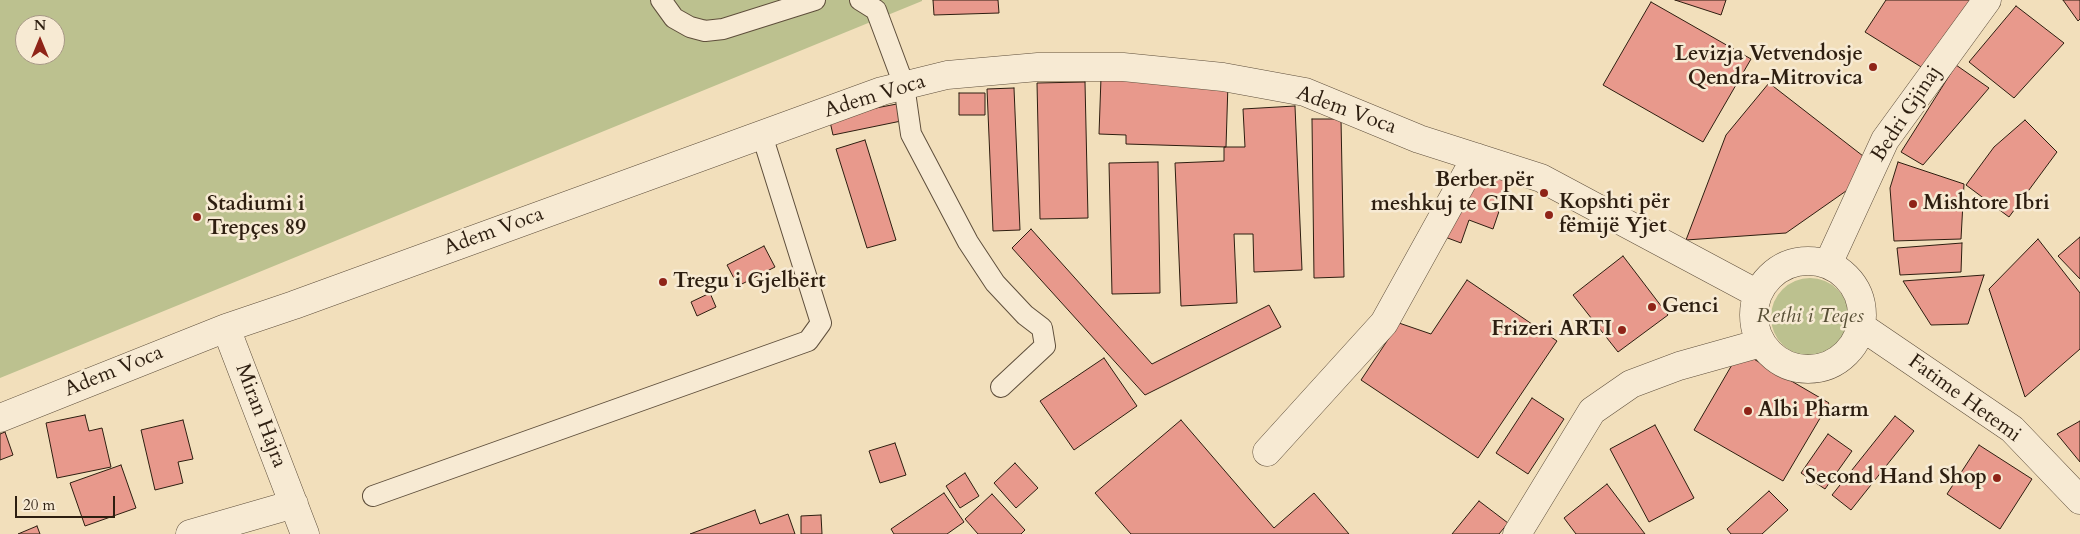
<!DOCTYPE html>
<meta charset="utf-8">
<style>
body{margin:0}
#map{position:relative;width:2080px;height:534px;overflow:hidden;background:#f2dfbb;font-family:Cardo,serif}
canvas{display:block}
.north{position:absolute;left:15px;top:15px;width:50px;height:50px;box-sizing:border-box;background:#f7ead3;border:1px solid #a69885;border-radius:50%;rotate:0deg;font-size:14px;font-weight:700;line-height:20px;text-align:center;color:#2d1e10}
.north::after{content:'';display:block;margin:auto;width:18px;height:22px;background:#8f2418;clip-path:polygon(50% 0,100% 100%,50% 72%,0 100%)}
.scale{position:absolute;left:15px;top:496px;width:100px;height:22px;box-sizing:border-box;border:2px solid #2d1e10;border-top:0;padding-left:6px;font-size:15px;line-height:18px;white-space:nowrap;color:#2d1e10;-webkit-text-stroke:4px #f7ead3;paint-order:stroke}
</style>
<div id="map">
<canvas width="2080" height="534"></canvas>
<div class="north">N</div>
<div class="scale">20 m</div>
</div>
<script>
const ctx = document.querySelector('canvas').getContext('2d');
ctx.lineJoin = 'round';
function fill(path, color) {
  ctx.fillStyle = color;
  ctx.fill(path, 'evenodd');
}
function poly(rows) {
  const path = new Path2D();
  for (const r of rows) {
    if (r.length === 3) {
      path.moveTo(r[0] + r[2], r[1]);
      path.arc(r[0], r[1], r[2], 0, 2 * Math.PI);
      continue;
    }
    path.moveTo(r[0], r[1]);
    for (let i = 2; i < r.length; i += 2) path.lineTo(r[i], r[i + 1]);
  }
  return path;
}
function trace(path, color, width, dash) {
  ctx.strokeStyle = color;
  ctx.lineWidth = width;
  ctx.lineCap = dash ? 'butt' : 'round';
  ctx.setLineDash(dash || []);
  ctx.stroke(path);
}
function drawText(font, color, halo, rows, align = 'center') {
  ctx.font = font + ' Cardo,serif';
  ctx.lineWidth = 5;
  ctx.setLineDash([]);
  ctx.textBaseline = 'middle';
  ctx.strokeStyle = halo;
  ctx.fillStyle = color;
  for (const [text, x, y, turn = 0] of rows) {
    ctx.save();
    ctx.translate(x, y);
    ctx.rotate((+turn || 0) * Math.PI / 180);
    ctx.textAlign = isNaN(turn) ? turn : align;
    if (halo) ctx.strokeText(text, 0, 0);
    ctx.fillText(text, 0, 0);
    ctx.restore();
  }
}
fill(poly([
 [0,0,922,0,922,1,0,378],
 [25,25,55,25,55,55,25,55],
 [1810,317,39]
]), '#bcc18f');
const building = poly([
 [933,0,998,0,999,13,934,15,933,0],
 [1675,0,1726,0,1721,15,1675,0],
 [1886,0,1971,0,1926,70,1865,32,1886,0],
 [2063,0,2080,0,2080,19,2078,21,2063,0],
 [1651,2,1751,59,1703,142,1603,85,1651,2],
 [2016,6,2064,43,2014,98,1969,62,2016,6],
 [1956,65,1989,88,1923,165,1901,152,1956,65],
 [1101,78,1228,83,1226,147,1126,144,1126,135,1099,134,1101,78],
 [1085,82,1088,218,1040,219,1037,83,1085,82],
 [1769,83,1863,156,1856,184,1786,233,1686,240,1726,135,1769,83],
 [1014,88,1020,230,993,231,987,89,1014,88],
 [959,93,985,93,985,115,959,115,959,93],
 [902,103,906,120,833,135,829,117,902,103],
 [1295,106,1302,270,1254,272,1253,234,1234,234,1237,303,1181,306,1175,163,1224,161,1224,147,1245,147,1243,109,1295,106],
 [1312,119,1341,119,1344,277,1314,278,1312,119],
 [2025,120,2057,152,2009,217,1966,185,1994,147,2025,120],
 [865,140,896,240,867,248,836,149,865,140],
 [1158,162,1160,293,1112,294,1109,163,1158,162],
 [1462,162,1510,179,1493,229,1469,220,1461,243,1437,234,1462,162],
 [1898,162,1964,184,1961,239,1894,241,1890,188,1898,162],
 [1031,229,1152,364,1269,305,1281,327,1145,395,1012,248,1031,229],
 [2080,237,2080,279,2058,256,2080,237],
 [2038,239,2080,293,2080,349,2025,397,1989,289,2038,239],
 [1962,243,1961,272,1900,275,1897,248,1962,243],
 [764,246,775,267,738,286,727,265,764,246],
 [1623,256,1668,315,1618,352,1573,295,1623,256],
 [1984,275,1968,324,1931,325,1903,281,1984,275],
 [1467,280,1557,341,1478,458,1361,380,1399,323,1431,334,1467,280],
 [710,293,716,307,697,316,691,302,710,293],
 [1740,351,1829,403,1783,481,1694,430,1740,351],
 [1104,358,1137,406,1074,450,1040,401,1104,358],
 [1532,398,1564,419,1528,474,1496,453,1532,398],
 [85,415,89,431,102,428,111,467,57,478,46,423,85,415],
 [1895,416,1914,431,1851,510,1832,495,1895,416],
 [183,420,193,459,178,462,183,483,155,490,141,430,183,420],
 [1181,420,1274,528,1314,493,1349,534,1131,534,1095,493,1181,420],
 [2080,421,2080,462,2057,434,2080,421],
 [1655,425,1694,498,1649,522,1610,449,1655,425],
 [5,432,13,455,0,460,0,434,5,432],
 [1828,434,1852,451,1825,489,1801,473,1828,434],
 [895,443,906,475,880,483,869,451,895,443],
 [1979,445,2032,479,2000,529,1947,494,1979,445],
 [1015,463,1038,488,1016,508,994,483,1015,463],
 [121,465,136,508,85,526,70,483,121,465],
 [965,473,979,496,960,508,946,486,965,473],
 [1607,484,1645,534,1576,534,1564,518,1607,484],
 [1769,491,1788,510,1762,534,1731,534,1727,529,1769,491],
 [944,493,964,522,947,534,894,534,891,529,944,493],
 [992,494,1025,530,1021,534,978,534,965,519,992,494],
 [1479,501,1508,523,1499,534,1452,534,1479,501],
 [755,510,760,524,788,514,795,534,690,534,755,510],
 [821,515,822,534,801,534,801,516,821,515],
 [37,526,40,534,18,534,37,526]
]);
fill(building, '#e8998c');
trace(building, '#2d1e10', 1);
const lane = poly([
 [661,0,674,18,690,27,705,31,723,29,815,0],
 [860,0,876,10,904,85,911,134,968,242,995,283,1025,315,1042,328,1045,346,1001,387],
 [373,496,808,341,821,323,762,135]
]);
const street = poly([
 [1808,315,54],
 [1828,264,1885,140,1987,0],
 [1862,327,2012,429,2080,500],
 [226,328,305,534],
 [0,418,226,328,294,305,882,91,947,75,1038,67,1123,67,1223,77,1305,92,1419,139,1541,178,1758,294],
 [1267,452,1384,323,1476,157],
 [190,534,294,504],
 [1517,534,1592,411,1631,384,1679,366,1761,343]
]);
trace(lane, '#5e4e3b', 22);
trace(street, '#5e4e3b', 29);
trace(lane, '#f7ead3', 20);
trace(street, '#f7ead3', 28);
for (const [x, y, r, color] of [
 [1873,67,5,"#8f2418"],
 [1544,193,5,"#8f2418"],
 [1913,204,5,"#8f2418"],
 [1549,215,5,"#8f2418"],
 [197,217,5,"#8f2418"],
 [663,282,5,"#8f2418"],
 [1652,307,5,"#8f2418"],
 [1622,330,5,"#8f2418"],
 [1748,411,5,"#8f2418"],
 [1997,478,5,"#8f2418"]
]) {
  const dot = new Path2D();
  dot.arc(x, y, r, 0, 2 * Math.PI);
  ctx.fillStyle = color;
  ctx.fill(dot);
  trace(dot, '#f7ead3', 2);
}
drawText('bold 21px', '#2d1e10', '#f7ead3', [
 ["Levizja Vetvendosje",1863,55,"right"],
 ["Qendra-Mitrovica",1863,79,"right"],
 ["Berber për",1534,181,"right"],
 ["meshkuj te GINI",1534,205,"right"],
 ["Kopshti për",1559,203],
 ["fëmijë Yjet",1559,227],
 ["Mishtore Ibri",1923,204],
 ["Stadiumi i",207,205],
 ["Trepçes 89",207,229],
 ["Tregu i Gjelbërt",673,282],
 ["Genci",1662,307],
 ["Frizeri ARTI",1612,330,"right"],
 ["Albi Pharm",1758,411],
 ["Second Hand Shop",1987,478,"right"]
], 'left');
drawText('21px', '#2d1e10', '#f7ead3', [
 ["Adem Voca",875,97,-17],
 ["Adem Voca",1346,111,20],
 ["Bedri Gjinaj",1907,114,-57],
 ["Adem Voca",494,232,-20],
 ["Adem Voca",114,372,-22],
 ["Fatime Hetemi",1964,399,36],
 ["Miran Hajra",260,416,69]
]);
drawText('italic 21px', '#584f36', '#f7ead3', [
 ["Rethi i Teqes",1810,317]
]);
</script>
